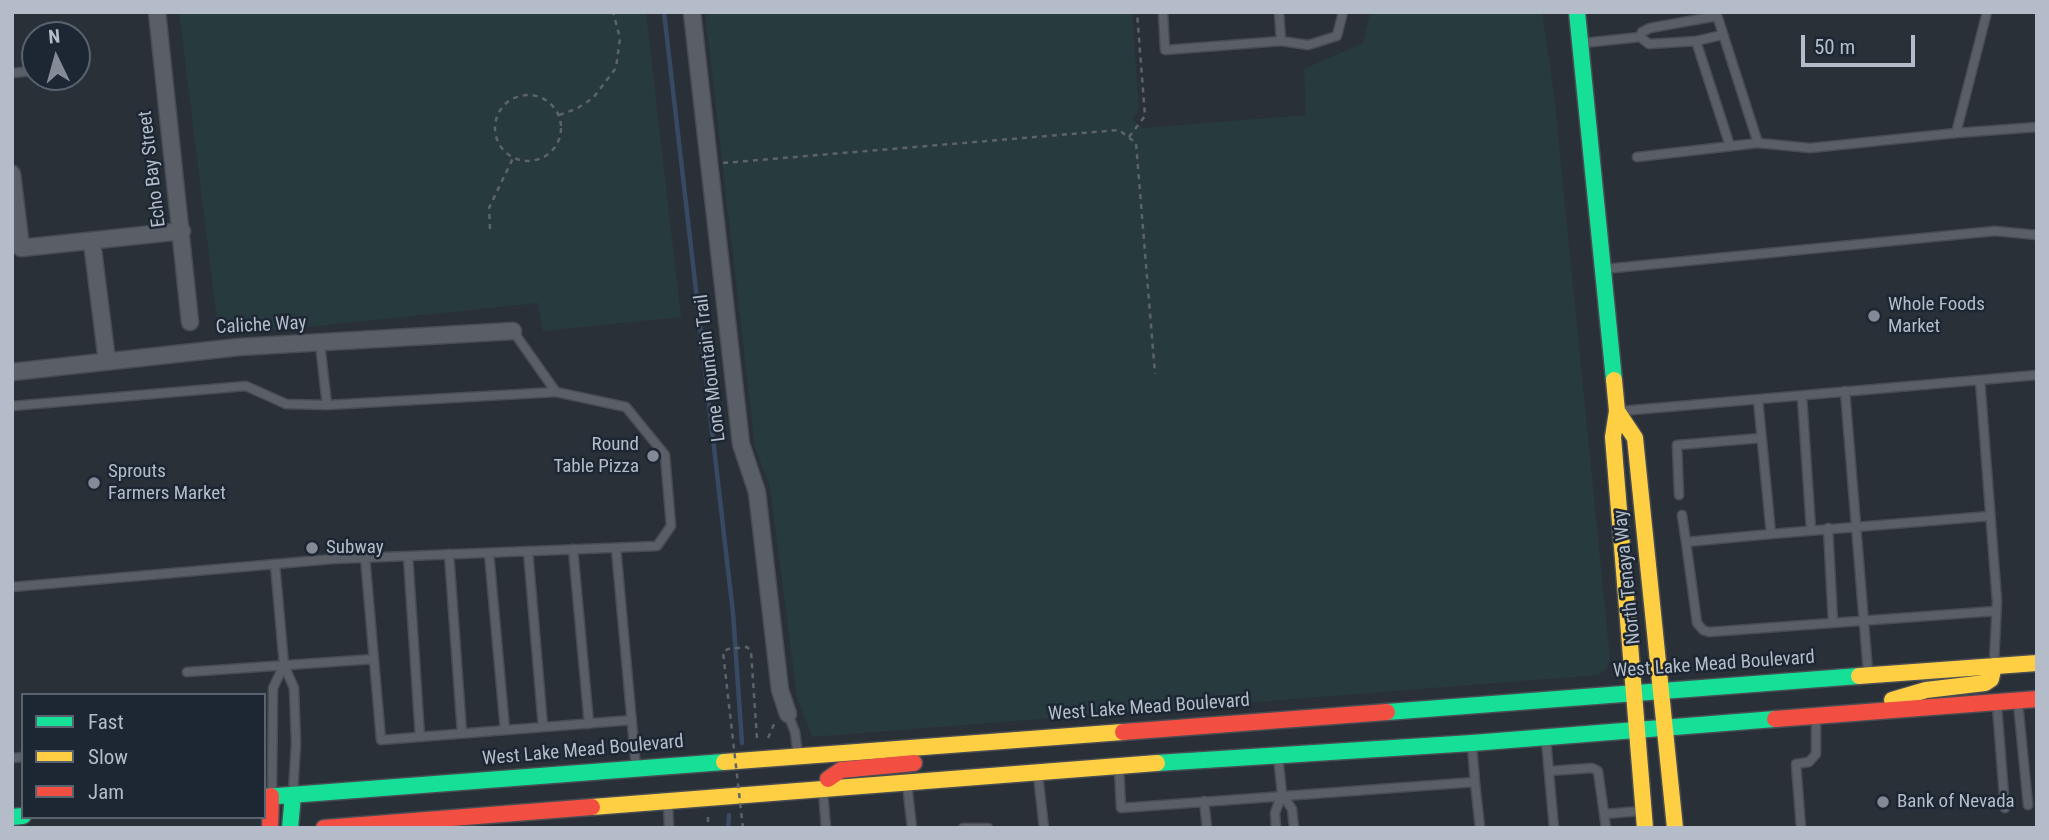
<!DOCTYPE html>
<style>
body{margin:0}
#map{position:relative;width:2049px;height:840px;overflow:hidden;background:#2a3038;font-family:"Roboto Condensed",sans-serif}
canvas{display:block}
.frame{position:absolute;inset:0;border:14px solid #b4bcc9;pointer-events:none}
.legend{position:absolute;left:21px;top:693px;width:245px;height:126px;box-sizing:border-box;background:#1d2633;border:2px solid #59626f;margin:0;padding:9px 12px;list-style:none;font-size:21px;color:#b4bcc9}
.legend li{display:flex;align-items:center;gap:14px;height:35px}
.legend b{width:35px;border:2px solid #59626f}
.north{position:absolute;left:21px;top:21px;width:70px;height:70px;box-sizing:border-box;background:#1d2633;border:2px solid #59626f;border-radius:50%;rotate:355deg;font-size:19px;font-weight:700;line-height:28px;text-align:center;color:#b4bcc9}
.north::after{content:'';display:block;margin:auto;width:24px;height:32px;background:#848b96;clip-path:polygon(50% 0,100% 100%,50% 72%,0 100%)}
.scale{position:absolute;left:1801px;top:35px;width:114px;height:32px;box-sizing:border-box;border:4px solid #b4bcc9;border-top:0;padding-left:9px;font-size:21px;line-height:24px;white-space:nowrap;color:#b4bcc9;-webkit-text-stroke:5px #1d2633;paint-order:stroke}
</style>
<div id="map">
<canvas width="2049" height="840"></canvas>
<div class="frame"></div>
<ul class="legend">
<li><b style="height:9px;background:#16e098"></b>Fast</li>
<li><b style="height:9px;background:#ffcf43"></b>Slow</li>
<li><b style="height:9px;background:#f24e42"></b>Jam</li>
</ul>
<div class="north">N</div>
<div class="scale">50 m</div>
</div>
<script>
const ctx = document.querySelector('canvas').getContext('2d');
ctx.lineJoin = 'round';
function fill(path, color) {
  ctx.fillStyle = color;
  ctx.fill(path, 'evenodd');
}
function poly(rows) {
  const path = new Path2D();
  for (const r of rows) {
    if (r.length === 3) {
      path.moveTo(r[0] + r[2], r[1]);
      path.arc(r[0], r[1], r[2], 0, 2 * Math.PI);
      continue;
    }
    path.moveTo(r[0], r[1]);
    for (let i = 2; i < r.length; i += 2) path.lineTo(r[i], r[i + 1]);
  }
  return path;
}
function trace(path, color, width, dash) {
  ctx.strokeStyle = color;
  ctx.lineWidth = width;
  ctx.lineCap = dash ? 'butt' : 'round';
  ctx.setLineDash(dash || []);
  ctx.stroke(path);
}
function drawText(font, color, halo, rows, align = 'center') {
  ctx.font = font + ' "Roboto Condensed",sans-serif';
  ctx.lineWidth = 5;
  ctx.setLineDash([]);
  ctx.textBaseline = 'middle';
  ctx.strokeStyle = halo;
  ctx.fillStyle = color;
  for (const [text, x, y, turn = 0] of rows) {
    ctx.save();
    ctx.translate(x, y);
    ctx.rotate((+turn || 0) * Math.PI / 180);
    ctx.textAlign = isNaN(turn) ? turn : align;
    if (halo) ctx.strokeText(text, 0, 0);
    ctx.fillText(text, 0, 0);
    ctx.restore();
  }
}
fill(poly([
 [179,12,646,12,681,317,543,331,538,303,219,336],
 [705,12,1132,12,1139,110,1132,119,1143,128,1306,115,1304,69,1363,43,1370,12,1542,12,1554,94,1610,659,1607,669,1598,675,812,737,797,697,770,487,755,447]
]), '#273a3e');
trace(poly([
 [664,12,733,613,742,743],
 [728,828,729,815]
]), '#384963', 4.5);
const lane = poly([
 [1163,12,1165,50,1281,41],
 [1279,12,1281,41,1308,45,1337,36,1343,12],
 [1716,12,1758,143,1810,148,1956,133,1987,12],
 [1717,16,1650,28,1642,32,1640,37,1649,44,1696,41,1722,35],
 [1696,41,1730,146],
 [1583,43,1640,37],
 [77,66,80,66],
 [12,73,35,71],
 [1956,133,2037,127],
 [1637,157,1758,143],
 [1604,269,1995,231,2037,235],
 [513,331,556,392],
 [320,344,327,405],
 [1980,380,1997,601,1994,663],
 [1845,391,1868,672],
 [1802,397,1811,529],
 [1758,400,1771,534,1990,516],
 [12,406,246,386,286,404,327,405,556,392,626,407,665,455,671,526,657,546,333,559,12,587],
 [1621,411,2037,375],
 [1679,495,1677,445,1761,438],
 [1682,515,1686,542],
 [1828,528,1833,622],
 [1771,534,1686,542,1697,623,1703,630,1709,632,1996,611],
 [616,548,636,768],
 [573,549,589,724],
 [528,551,543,727],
 [489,553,505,730],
 [449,554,462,733],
 [408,556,420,737],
 [365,557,381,740,632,720],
 [275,564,284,665,294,688,296,743,293,793],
 [187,672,374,659],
 [2018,703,2028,805],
 [1997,706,2005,808],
 [788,714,795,732,798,755],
 [1546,740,1554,828],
 [12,758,23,757],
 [1119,768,1121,808,1475,782,1472,746],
 [1549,771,1592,768,1598,771,1606,828],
 [1038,775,1044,828],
 [1475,782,1480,828],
 [907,784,912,828],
 [823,791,826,828],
 [272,793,273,688,284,665],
 [1282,794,1292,809,1294,828],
 [1204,801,1207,828],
 [668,803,669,828],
 [1605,814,1640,811],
 [963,828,988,828],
 [1276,828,1275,813,1282,794,1278,756],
 [1801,828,1796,764,1809,762,1816,754,1816,719]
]);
const street = poly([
 [157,12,190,322],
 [692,12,741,444,757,492,780,690,788,714],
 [12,174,21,248,182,231],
 [92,242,107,361],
 [12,372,239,347,513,331]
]);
const fast = poly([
 [1577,12,1614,380],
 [1387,712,1859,676],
 [1157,763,1472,743,1775,719],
 [264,797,724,762],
 [12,817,23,816],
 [290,828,293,795]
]);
const slow = poly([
 [1614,380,1617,411,1613,437,1645,828],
 [1617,411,1635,438,1675,828],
 [1859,676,2037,663],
 [1892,700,1926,690,1985,683,1991,679,1994,666],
 [724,762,1123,732],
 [592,807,1157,763]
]);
const jam = poly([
 [1775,719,2037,699],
 [1123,732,1387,712],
 [828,779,841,770,914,763],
 [270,828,271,796],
 [324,828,592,807]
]);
trace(lane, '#484c53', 11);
trace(street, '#484c53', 19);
trace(fast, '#484c53', 19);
trace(slow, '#484c53', 19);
trace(jam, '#484c53', 19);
trace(poly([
 [528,128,33],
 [559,115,576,109,593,98,616,68,620,38,613,12],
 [1129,137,1145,116,1137,12],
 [723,163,1119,130,1136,143,1155,374],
 [490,229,489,208,513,158],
 [768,738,775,722],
 [708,817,708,828]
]), '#5d636a', 2.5, [5, 5]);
trace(lane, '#5a5e66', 8);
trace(street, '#5a5e66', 16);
trace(fast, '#16e098', 16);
trace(slow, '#ffcf43', 16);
trace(jam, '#f24e42', 16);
trace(poly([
 [743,828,723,652,728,649,747,647,751,651,757,739]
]), '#5d636a', 2.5, [5, 5]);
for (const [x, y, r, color] of [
 [1874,316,7,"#848b96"],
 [653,456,7,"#848b96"],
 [94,483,7,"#848b96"],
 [312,548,7,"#848b96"],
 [1883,802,7,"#848b96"]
]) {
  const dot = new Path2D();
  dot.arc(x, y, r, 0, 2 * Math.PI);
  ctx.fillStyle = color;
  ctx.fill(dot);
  trace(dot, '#1d2633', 2.5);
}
drawText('19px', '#b4bcc9', '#1d2633', [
 ["Echo Bay Street",153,169,-97],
 ["Caliche Way",261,326,-3],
 ["Lone Mountain Trail",711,368,-97],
 ["North Tenaya Way",1628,577,-96],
 ["West Lake Mead Boulevard",1714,665,-4],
 ["West Lake Mead Boulevard",1149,708,-4],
 ["West Lake Mead Boulevard",583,751,-5]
]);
drawText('19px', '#b4bcc9', '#1d2633', [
 ["Whole Foods",1888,305],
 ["Market",1888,327],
 ["Round",639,445,"right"],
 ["Table Pizza",639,467,"right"],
 ["Sprouts",108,472],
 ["Farmers Market",108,494],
 ["Subway",326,548],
 ["Bank of Nevada",1897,802]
], 'left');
</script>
